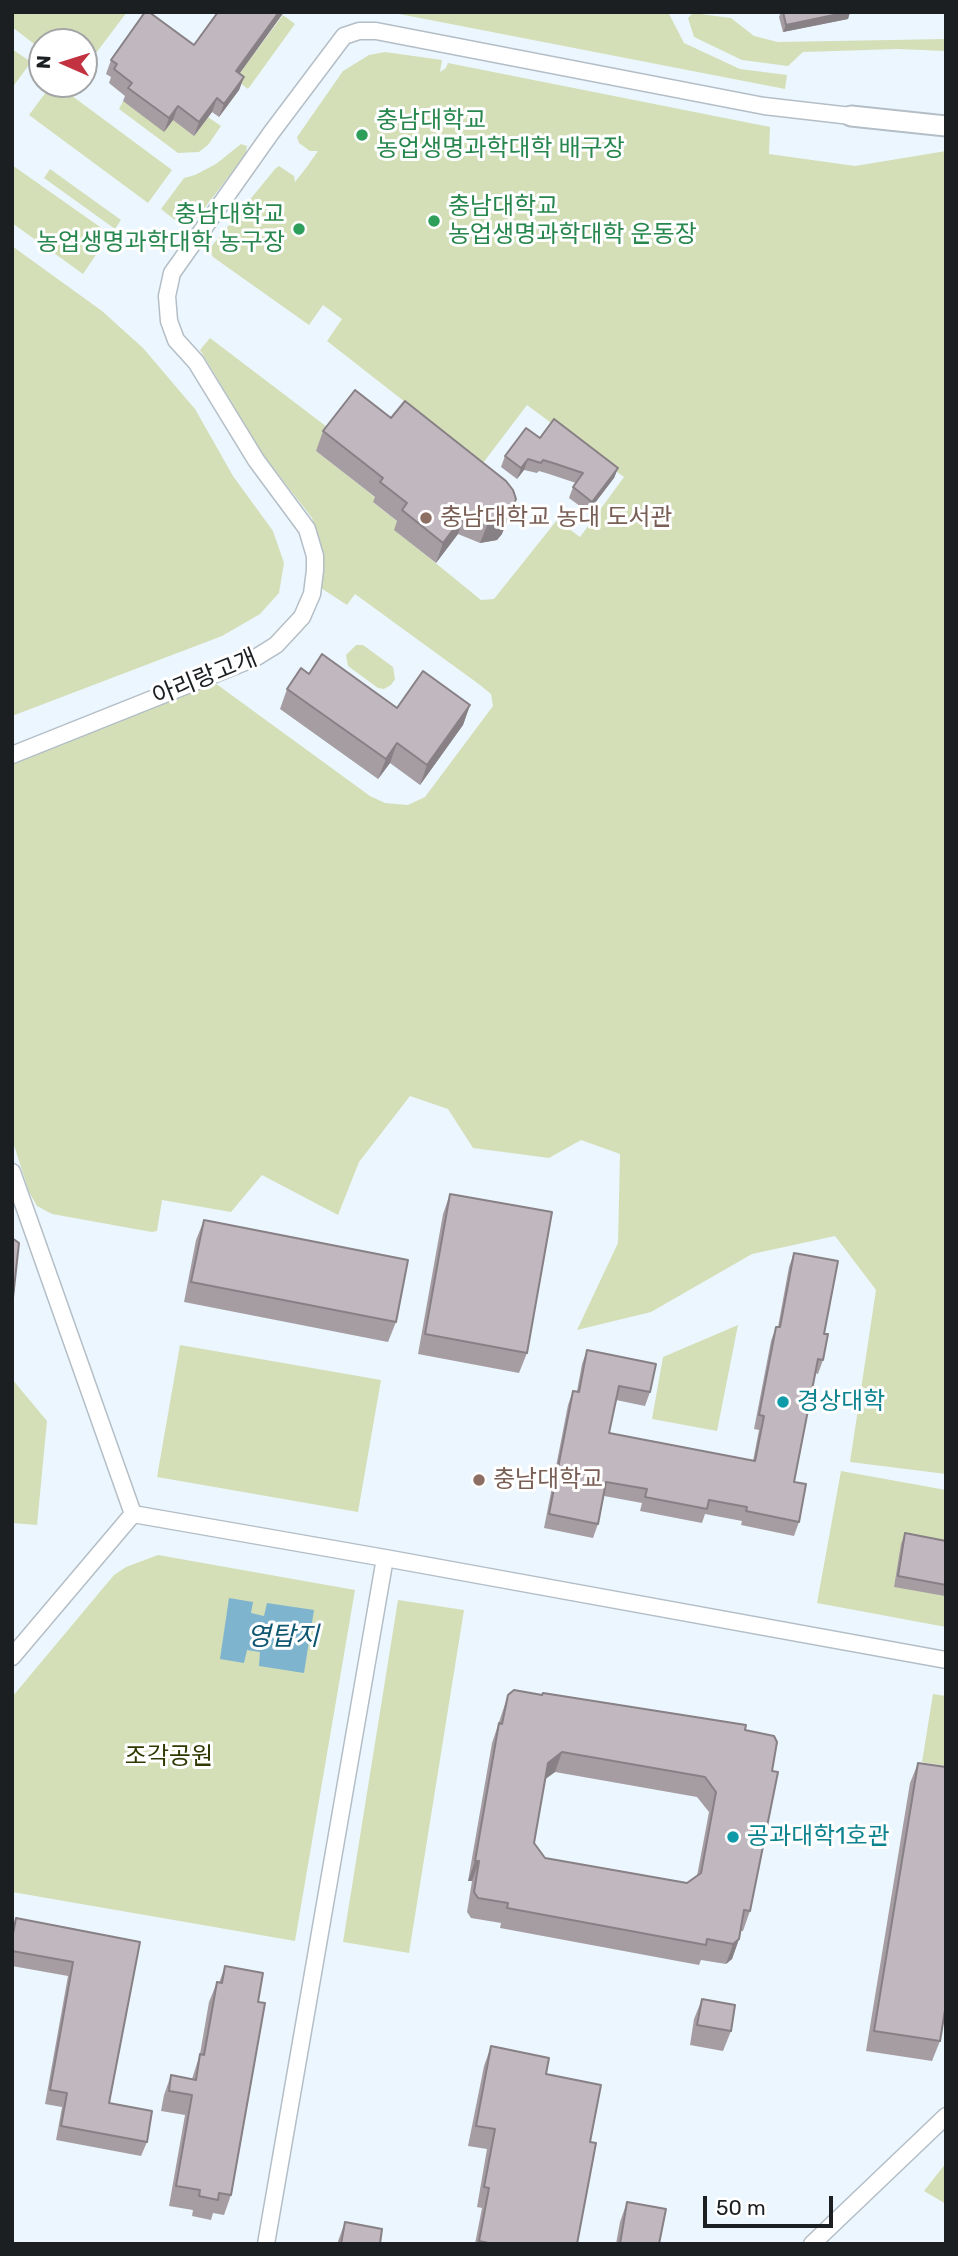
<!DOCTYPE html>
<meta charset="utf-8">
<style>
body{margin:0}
#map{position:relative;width:958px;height:2256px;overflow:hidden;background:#ecf6fe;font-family:Rubik,sans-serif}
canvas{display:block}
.frame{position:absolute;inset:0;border:14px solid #1b1f22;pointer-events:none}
.north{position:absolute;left:28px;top:28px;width:70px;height:70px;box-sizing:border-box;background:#fff;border:2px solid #a4a5a7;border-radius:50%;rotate:273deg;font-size:19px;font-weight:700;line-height:28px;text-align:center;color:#1b1f22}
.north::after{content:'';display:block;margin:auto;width:24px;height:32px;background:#c23241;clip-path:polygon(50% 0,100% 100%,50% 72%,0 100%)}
.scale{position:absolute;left:703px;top:2196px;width:130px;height:32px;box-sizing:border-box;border:4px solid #1b1f22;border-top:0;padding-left:9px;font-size:21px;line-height:24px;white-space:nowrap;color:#1b1f22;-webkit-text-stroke:5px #fff;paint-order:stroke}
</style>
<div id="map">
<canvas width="958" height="2256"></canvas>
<div class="frame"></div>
<div class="north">N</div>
<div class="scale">50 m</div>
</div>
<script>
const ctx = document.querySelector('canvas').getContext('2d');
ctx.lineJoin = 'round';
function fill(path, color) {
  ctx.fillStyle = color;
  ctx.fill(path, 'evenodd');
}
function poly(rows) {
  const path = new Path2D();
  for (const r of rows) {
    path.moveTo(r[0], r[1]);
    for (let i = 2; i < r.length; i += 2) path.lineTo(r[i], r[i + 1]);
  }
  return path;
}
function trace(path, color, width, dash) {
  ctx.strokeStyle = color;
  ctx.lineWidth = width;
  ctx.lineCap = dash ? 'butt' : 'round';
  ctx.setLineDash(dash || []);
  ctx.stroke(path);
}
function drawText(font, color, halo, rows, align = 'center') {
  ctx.font = font + ' Rubik,"Noto Sans KR",sans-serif';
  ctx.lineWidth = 6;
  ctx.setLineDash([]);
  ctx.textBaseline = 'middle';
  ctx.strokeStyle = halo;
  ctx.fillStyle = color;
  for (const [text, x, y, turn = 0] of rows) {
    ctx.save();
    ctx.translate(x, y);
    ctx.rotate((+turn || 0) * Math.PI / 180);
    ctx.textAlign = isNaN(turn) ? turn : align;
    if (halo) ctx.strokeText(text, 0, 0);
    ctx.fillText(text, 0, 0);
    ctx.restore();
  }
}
fill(poly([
 [12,12,127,12,84,69,84,42,42,42,42,50,12,27],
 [389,12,668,12,684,43,740,69,787,75,785,89],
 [693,13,731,18,754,36,778,42,946,39,946,51,897,49,803,52,788,66,742,60,694,37,688,18],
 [283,15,295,24,248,89,235,79],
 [12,49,31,62,12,88],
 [385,52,442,60,440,72,446,68,448,63,770,127,769,154,855,166,946,151,946,1474,850,1462,876,1290,835,1236,752,1254,651,1312,577,1330,618,1243,620,1154,581,1140,549,1158,473,1148,448,1109,410,1096,359,1162,338,1215,262,1175,231,1212,162,1200,157,1231,152,1232,52,1214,37,1206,29,1192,12,1139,12,764,215,683,370,796,385,803,408,805,425,797,493,706,491,694,480,685,355,594,347,605,321,588,324,563,319,538,312,518,264,456,200,350,210,338,331,430,316,451,376,498,373,502,399,523,395,530,481,600,494,599,557,520,580,537,624,477,527,405,483,463,327,341,342,319,323,305,309,325,213,257,211,253,211,247,275,169,279,166,294,176,295,182,306,168,318,151,310,151,299,143,297,137,343,71,369,55],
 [52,84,56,84,172,170,148,203,29,115],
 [123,101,181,108,195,135,208,117,221,126,208,145,199,152,178,153,119,109],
 [241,144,247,146,246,154,190,227,186,224,184,227,161,209,184,178,195,175,216,164],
 [12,165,110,234,83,274,12,223],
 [50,169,121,220,115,229,44,178],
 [12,246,102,311,143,348,195,409,233,476,273,531,284,563,279,593,260,614,222,636,12,716],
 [356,645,363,645,393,667,395,679,391,685,384,689,378,688,348,666,346,655],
 [738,1325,717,1431,652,1419,663,1357],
 [180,1345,381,1380,358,1512,157,1477],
 [12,1379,47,1421,37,1525,12,1523],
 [841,1471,946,1490,946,1627,817,1603],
 [158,1555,355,1590,295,1941,12,1892,12,1697,114,1575,126,1567],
 [398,1600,464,1610,409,1953,343,1942],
 [933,1694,946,1696,946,1766,922,1762],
 [946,2163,946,2204,924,2191]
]), '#d4dfb8');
fill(poly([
 [229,1598,253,1602,251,1613,264,1616,267,1603,314,1610,304,1673,259,1666,260,1652,247,1650,244,1663,220,1659]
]), '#7eb4ce');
const minor = poly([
 [12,755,255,658,276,645,302,617,312,594,315,570,315,556,307,529,256,460,196,362,176,340,169,321,167,296,172,273,271,133,344,36,359,31,376,31,764,106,851,116],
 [12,1172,133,1514],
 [133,1514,385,1558,946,1660],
 [12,1657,133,1514],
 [266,2244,385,1558],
 [812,2244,946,2116]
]);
const tertiary = poly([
 [851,116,946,126]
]);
trace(minor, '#b4bec6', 19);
trace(tertiary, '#b4bec6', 23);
trace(minor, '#fff', 16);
trace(tertiary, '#fff', 19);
fill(poly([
 [218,12,284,12,240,73,244,77,239,90,219,117,212,112,194,136,173,120,164,132,123,101,125,96,109,83,111,77,106,74,111,60,194,45],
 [781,12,850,12,848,19,783,32,779,17],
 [355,390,502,534,497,540,480,543,458,534,436,563,394,530,397,521,373,502,375,497,316,451,323,431],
 [540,438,618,468,614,478,588,512,569,498,573,487,576,483,549,474,539,471,537,473,524,470,517,479,501,467,505,456],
 [309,674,397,708,470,705,463,725,420,785,390,763,378,779,280,709,287,689],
 [450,1194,527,1353,519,1373,418,1354,443,1214],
 [204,1220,396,1322,388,1342,184,1302,196,1240],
 [794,1253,824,1334,823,1360,818,1374,815,1373,794,1482,799,1522,794,1536,741,1525,742,1521,705,1514,702,1523,640,1511,642,1503,604,1496,598,1524,593,1538,544,1528,568,1405,573,1391,577,1391,582,1364,587,1350,650,1392,645,1406,616,1400,609,1433,753,1461,759,1430,754,1429,771,1341,776,1327,778,1327,789,1267],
 [905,1533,946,1541,945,1596,894,1587,901,1544],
 [508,1695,745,1730,750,1911,743,1931,741,1931,739,1939,732,1959,726,1964,701,1960,699,1965,500,1928,501,1923,471,1918,467,1912,472,1881,468,1881,492,1743],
 [555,1772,697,1797,709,1812,697,1876,687,1883,545,1858,534,1843,545,1779],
 [918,1763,940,2041,932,2061,866,2051,910,1783],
 [16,1918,140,1942,109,2103,147,2142,141,2156,56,2140,62,2107,45,2104,68,1976,12,1966,12,1929],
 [225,1966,258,2002,231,2195,224,2215,213,2213,211,2220,192,2216,193,2210,169,2206,185,2115,161,2111,164,2095,171,2075,192,2079,200,2054,209,2002,217,1982,219,1983],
 [702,1999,731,2031,723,2051,690,2045,694,2019],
 [491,2046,590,2142,577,2244,475,2244,482,2208,477,2207,487,2149,468,2146,484,2066],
 [627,2202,659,2244,616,2244,620,2222],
 [345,2222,380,2244,337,2244]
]), '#a69da3');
fill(poly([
 [279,12,284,12,231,85,236,71],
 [850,12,848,19,783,32,786,25],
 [244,77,239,90,219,117,224,104],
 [217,98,212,112,194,136,199,122],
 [178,106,173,120,164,132,169,118],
 [528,459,524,470,517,479,521,468],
 [618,468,614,478,588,512,592,502],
 [516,499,502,534,497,540,480,543,488,523],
 [465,514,458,534,436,563,443,543],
 [470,705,463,725,420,785,427,765],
 [397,743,390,763,378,779,386,759],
 [562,1752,555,1772,540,1783,548,1763],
 [475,1861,479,1861,472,1881,468,1881],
 [739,1939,732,1959,726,1964,733,1944]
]), '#878085');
const building = poly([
 [145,12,149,12,194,45,218,12,279,12,236,71,244,77,224,104,217,98,199,122,178,106,169,118,128,88,132,83,114,69,117,64,111,60,145,12],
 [783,12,848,12,786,25,783,12],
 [355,390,391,418,405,401,506,481,513,490,516,499,510,514,504,520,488,523,465,514,443,543,402,510,407,503,380,482,383,478,323,431,355,390],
 [554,419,618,468,592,502,573,487,583,473,553,463,543,460,541,463,528,459,521,468,505,456,526,428,540,438,554,419],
 [322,654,397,708,423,671,470,705,427,765,397,743,386,759,287,689,301,668,309,674,322,654],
 [450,1194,552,1212,527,1353,425,1334,450,1194],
 [204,1220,408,1260,396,1322,191,1282,204,1220],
 [12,1238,19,1243,12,1307,12,1238],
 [794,1253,838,1261,824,1334,828,1334,823,1360,818,1359,794,1482,806,1484,799,1522,746,1511,747,1507,709,1500,707,1509,645,1497,647,1489,606,1482,598,1524,549,1514,573,1391,579,1392,587,1350,656,1364,650,1392,619,1386,609,1433,755,1461,764,1416,759,1415,776,1327,780,1327,794,1253],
 [905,1533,946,1541,946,1585,898,1576,905,1533],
 [514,1690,542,1695,543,1693,746,1725,745,1730,774,1736,777,1742,772,1771,778,1772,750,1911,744,1910,739,1939,733,1944,707,1939,706,1945,507,1908,508,1903,478,1898,474,1892,479,1861,475,1861,499,1723,502,1724,508,1695,514,1690],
 [562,1752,705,1777,716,1792,701,1873,687,1883,545,1858,534,1843,548,1763,562,1752],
 [918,1763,946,1767,946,2004,940,2041,874,2031,918,1763],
 [16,1918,140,1942,109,2103,152,2111,147,2142,61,2126,67,2093,50,2090,73,1962,12,1951,12,1939,16,1918],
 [225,1966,263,1973,258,2002,265,2003,231,2195,219,2193,218,2200,199,2196,200,2190,176,2186,192,2095,169,2091,171,2075,196,2080,200,2054,204,2055,217,1982,222,1983,225,1966],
 [702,1999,735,2005,731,2031,697,2025,702,1999],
 [491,2046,549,2058,546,2074,601,2085,590,2142,596,2143,577,2244,493,2244,479,2241,489,2188,484,2187,495,2129,476,2126,491,2046],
 [627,2202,666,2209,659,2244,620,2244,627,2202],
 [345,2222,382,2229,380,2244,341,2244,345,2222]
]);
fill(building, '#c1b7be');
trace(building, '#878085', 2);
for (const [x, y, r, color] of [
 [362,135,7,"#2e9e5b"],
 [434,221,7,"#2e9e5b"],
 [299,229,7,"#2e9e5b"],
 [426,518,7,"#8d6e63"],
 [783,1402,7,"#0f9aa8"],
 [479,1480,7,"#8d6e63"],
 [733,1837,7,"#0f9aa8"]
]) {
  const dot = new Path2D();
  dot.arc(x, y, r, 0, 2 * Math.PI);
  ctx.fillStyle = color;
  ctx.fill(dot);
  trace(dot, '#fff', 2.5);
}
drawText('24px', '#27864d', '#fff', [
 ["충남대학교",376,121],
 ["농업생명과학대학 배구장",376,149],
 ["충남대학교",448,207],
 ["농업생명과학대학 운동장",448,235],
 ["충남대학교",285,215,"right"],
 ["농업생명과학대학 농구장",285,243,"right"]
], 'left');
drawText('24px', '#785e54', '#fff', [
 ["충남대학교 농대 도서관",440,518],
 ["충남대학교",493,1480]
], 'left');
drawText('24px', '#1b1f22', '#fff', [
 ["아리랑고개",205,678,-22]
]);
drawText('24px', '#0d838f', '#fff', [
 ["경상대학",797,1402],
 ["공과대학1호관",747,1837]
], 'left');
drawText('24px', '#2e3800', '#fff', [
 ["조각공원",169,1757]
]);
drawText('italic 26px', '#0f5671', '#fff', [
 ["영탑지",283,1637]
]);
</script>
